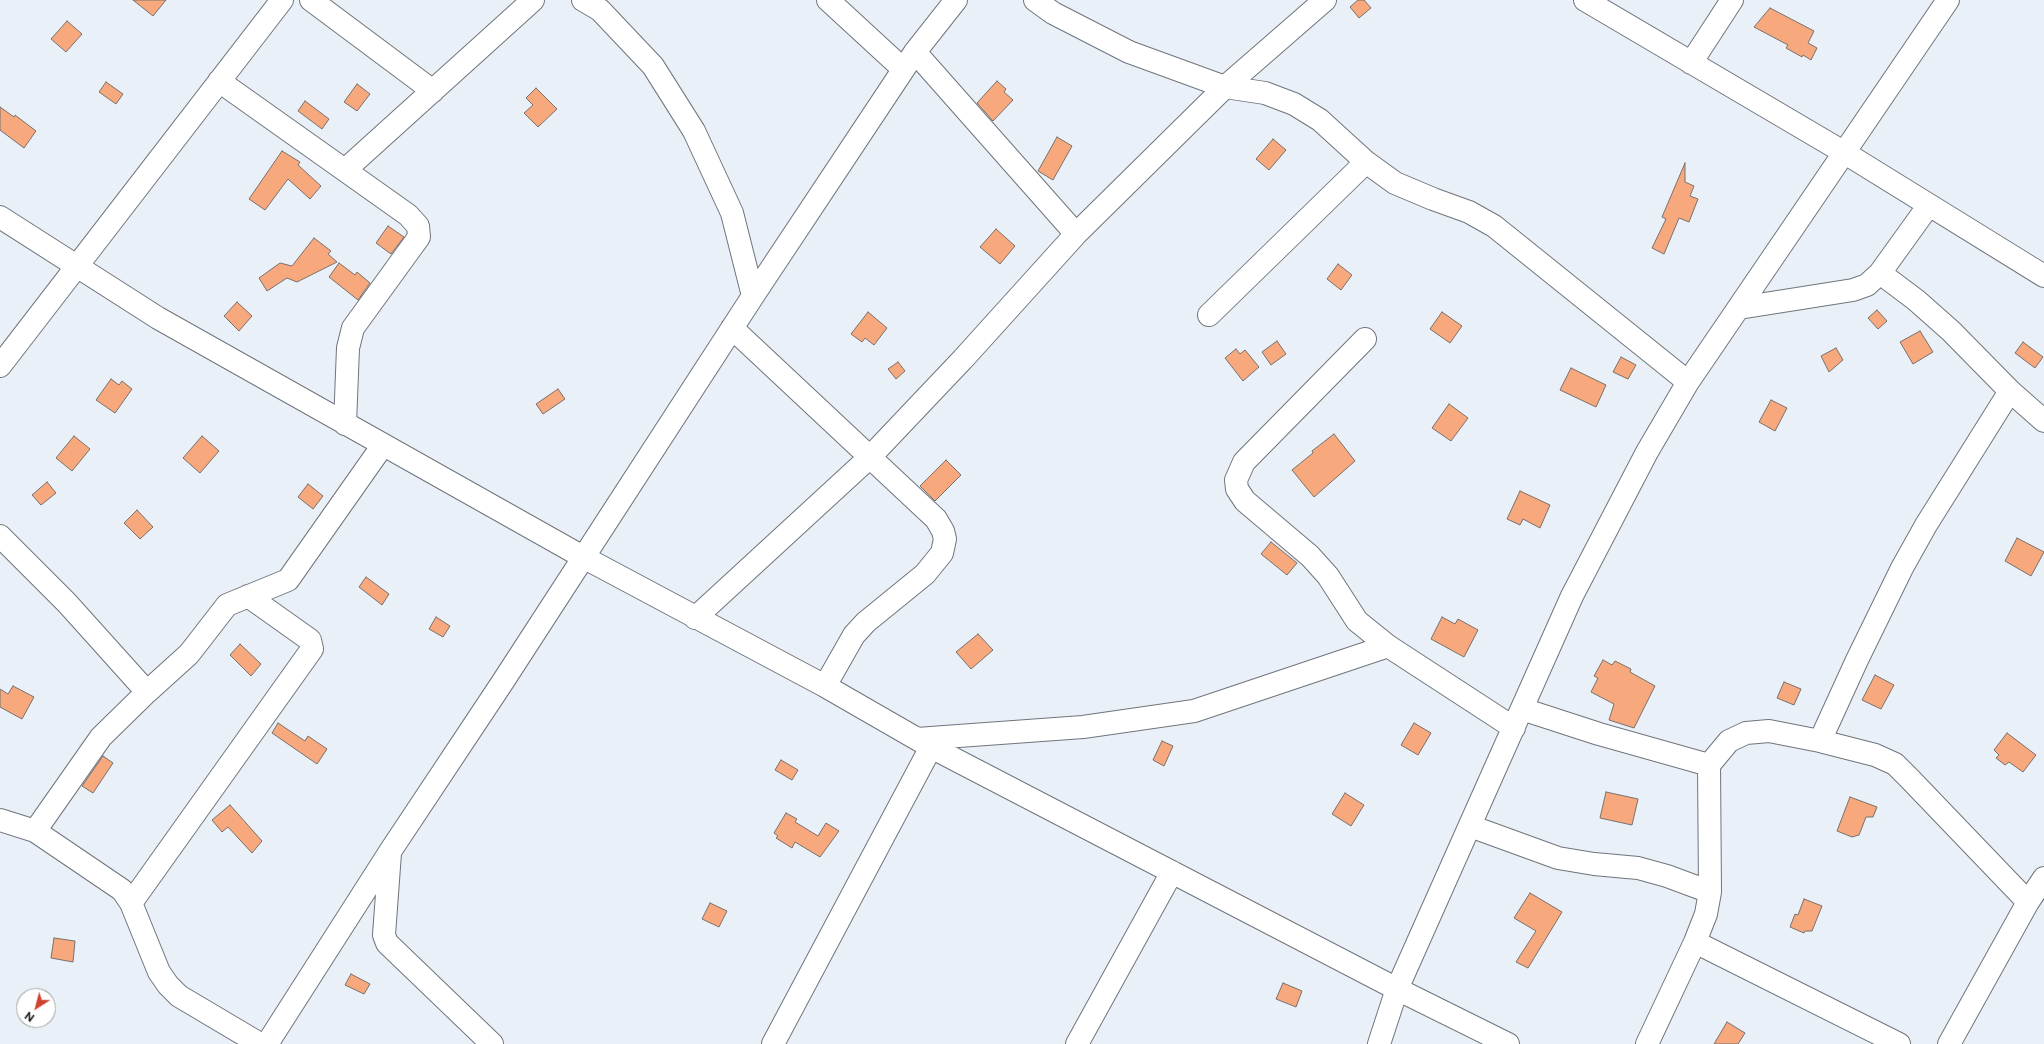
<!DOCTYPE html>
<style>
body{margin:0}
#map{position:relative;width:2044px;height:1044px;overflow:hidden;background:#eaf0f8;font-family:"Public Sans",sans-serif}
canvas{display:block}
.north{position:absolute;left:16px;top:988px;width:40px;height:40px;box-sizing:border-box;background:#fff;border:1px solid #a0a1a1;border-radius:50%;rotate:216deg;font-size:11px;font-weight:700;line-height:16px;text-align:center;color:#111315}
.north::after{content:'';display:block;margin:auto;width:14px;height:18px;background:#d04330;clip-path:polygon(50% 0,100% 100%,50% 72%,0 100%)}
</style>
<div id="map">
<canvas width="2044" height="1044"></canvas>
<div class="north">N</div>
</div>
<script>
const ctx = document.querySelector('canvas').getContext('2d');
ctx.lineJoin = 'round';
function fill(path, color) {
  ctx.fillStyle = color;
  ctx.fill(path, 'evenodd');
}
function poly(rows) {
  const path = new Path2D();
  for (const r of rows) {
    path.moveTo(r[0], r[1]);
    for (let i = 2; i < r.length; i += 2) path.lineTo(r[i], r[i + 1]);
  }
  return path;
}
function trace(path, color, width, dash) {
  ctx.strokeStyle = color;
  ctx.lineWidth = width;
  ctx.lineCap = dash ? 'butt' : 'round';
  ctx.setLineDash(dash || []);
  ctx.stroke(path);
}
const building = poly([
 [133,0,166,0,153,16,133,0],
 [1358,0,1364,0,1371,8,1359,18,1350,7,1358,0],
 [1770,8,1814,31,1808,43,1817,48,1811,60,1803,55,1802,57,1786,48,1788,45,1754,27,1770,8],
 [67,21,82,34,66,52,51,39,67,21],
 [997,81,1006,89,1004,92,1013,100,993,121,977,103,997,81],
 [106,82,123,94,116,104,99,92,106,82],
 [357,84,370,94,357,111,344,102,357,84],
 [536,88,557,109,538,127,524,113,533,105,526,98,536,88],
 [305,101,329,119,322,129,298,111,305,101],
 [0,107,14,117,15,115,36,131,24,148,0,130,0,107],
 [1057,137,1072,146,1053,180,1038,171,1057,137],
 [1273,139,1286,150,1269,170,1256,159,1273,139],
 [282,151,300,162,298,165,321,186,310,199,288,179,265,210,249,199,282,151],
 [1685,163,1685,182,1694,186,1690,196,1698,199,1689,222,1679,218,1664,254,1652,248,1666,219,1662,217,1685,163],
 [388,226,404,237,391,254,376,243,388,226],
 [996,229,1015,246,1000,264,980,247,996,229],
 [314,238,331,251,328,254,337,262,297,282,287,278,267,291,259,278,280,263,292,266,314,238],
 [339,263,355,275,357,272,370,283,358,300,329,277,339,263],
 [1338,264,1352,275,1341,290,1327,279,1338,264],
 [237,302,252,316,239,331,224,316,237,302],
 [1877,310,1887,321,1878,329,1868,318,1877,310],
 [868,312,887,328,874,345,865,338,862,342,851,334,868,312],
 [1442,312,1462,326,1450,343,1430,329,1442,312],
 [1920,331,1933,352,1913,364,1900,342,1920,331],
 [1277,341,1286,354,1271,365,1262,352,1277,341],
 [2023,342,2043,357,2035,368,2015,353,2023,342],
 [1836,348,1843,360,1829,372,1821,356,1836,348],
 [1236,349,1240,354,1245,350,1259,367,1243,381,1225,358,1236,349],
 [1621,357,1636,365,1628,379,1613,372,1621,357],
 [898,362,905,371,896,379,888,369,898,362],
 [1571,368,1606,385,1596,407,1560,390,1571,368],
 [111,379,119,385,122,381,132,389,115,413,96,400,111,379],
 [558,389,565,399,543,414,536,404,558,389],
 [1771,400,1787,408,1775,431,1759,422,1771,400],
 [1449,404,1468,418,1451,441,1432,428,1449,404],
 [1334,434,1355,461,1314,497,1292,470,1313,453,1312,451,1334,434],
 [74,436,90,449,72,471,56,458,74,436],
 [202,436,219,451,200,473,183,458,202,436],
 [946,460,961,475,935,501,920,486,946,460],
 [47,482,56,493,41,505,32,495,47,482],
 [308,484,323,496,313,509,298,497,308,484],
 [1520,491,1550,505,1540,528,1523,519,1520,525,1507,519,1520,491],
 [137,510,153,527,140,539,124,523,137,510],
 [2017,538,2044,552,2031,576,2005,561,2017,538],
 [1271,542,1297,563,1287,575,1261,554,1271,542],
 [366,577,389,594,382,605,359,587,366,577],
 [436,617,450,626,443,637,429,629,436,617],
 [1442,617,1455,624,1458,619,1478,630,1464,657,1431,639,1442,617],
 [978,634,993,650,971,669,956,652,978,634],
 [240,644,261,664,251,676,230,655,240,644],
 [1603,660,1612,665,1615,661,1631,669,1630,672,1655,686,1634,728,1609,720,1614,704,1591,692,1598,678,1594,676,1603,660],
 [1875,675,1894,685,1881,709,1862,700,1875,675],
 [1784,682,1801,689,1794,705,1777,698,1784,682],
 [13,686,34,697,22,719,0,707,0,689,8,694,13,686],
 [278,723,305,741,308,736,327,749,317,764,272,733,278,723],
 [1414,723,1431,733,1418,755,1401,745,1414,723],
 [2007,733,2036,755,2023,772,2009,762,2005,765,1996,758,1999,755,1994,750,2007,733],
 [1162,741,1173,746,1164,766,1153,760,1162,741],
 [103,756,113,763,93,793,82,786,103,756],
 [781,760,798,770,792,780,775,770,781,760],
 [1606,792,1638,799,1632,825,1600,818,1606,792],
 [1345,793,1364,805,1351,826,1332,814,1345,793],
 [1850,797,1877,807,1873,817,1866,817,1859,835,1852,837,1837,831,1850,797],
 [230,805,262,841,252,853,228,827,222,832,212,820,230,805],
 [786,813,797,819,795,822,818,836,826,823,839,831,820,857,795,842,792,848,776,838,778,836,774,833,786,813],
 [1530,893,1562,912,1528,968,1516,962,1536,931,1514,918,1530,893],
 [1804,899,1822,906,1812,931,1805,931,1804,933,1790,927,1795,914,1798,915,1804,899],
 [710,903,727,911,719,927,702,919,710,903],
 [54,938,75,941,73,962,51,958,54,938],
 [351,974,370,984,364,994,345,985,351,974],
 [1283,983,1302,991,1296,1007,1276,999,1283,983],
 [1727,1022,1745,1033,1738,1044,1714,1044,1727,1022]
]);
fill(building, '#f7a87d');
trace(building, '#78706c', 1);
const minor = poly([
 [311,0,433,91],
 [583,0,600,10,653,66,694,131,732,213,753,296],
 [828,0,903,69],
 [1035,0,1053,13,1129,52,1225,87,1265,93,1294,104,1320,120,1366,162,1395,183,1433,199,1469,212,1494,226,1688,382],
 [1585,0,1845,153,2044,276],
 [915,52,1076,234],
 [1691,63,1732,0],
 [219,81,408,215,418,226,419,237,353,328,348,348,345,424],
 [345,170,533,0],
 [0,217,158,318,583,557,825,686,931,747,1397,989,1508,1044],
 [1880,273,1916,300,1951,331,2010,391,2044,421],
 [1739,308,1853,290,1867,285,1880,273,1929,205],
 [1209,315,1366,162],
 [732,328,936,519,943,531,945,539,942,553,925,574,866,622,854,635,825,686],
 [1365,339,1244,462,1236,480,1237,489,1245,501,1310,556,1328,576,1357,621,1388,646,1514,728],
 [0,366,282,0],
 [0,536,67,603,147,692],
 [695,618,870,457,963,359,1076,234,1225,87,1325,0],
 [1522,709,1599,734,1709,765,1729,741,1746,733,1769,731,1820,741,1875,755,1895,764,1910,779,2028,902],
 [917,739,1083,727,1194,711,1388,646],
 [1820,741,1857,660,1902,568,1926,525,2010,391],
 [1709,765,1710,892],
 [0,820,35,831,122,890,131,903,159,972,168,985,179,996,260,1044],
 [1470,826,1558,858,1594,864,1638,868,1667,876,1710,892,1706,914,1695,942,1647,1044],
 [35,831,101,737,147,692,189,654,227,605,288,580,383,445],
 [390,853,384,935,387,943,492,1044],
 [131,903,312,649,310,640,248,596],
 [1695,942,1899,1044],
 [267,1044,391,850,502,683,753,296,915,52,956,0],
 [773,1044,931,747],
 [1077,1044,1172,872],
 [1379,1044,1397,989,1572,596,1647,452,1688,382,1948,0],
 [1949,1044,2028,902,2044,878]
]);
trace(minor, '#70757c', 24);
trace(minor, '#fff', 22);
</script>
